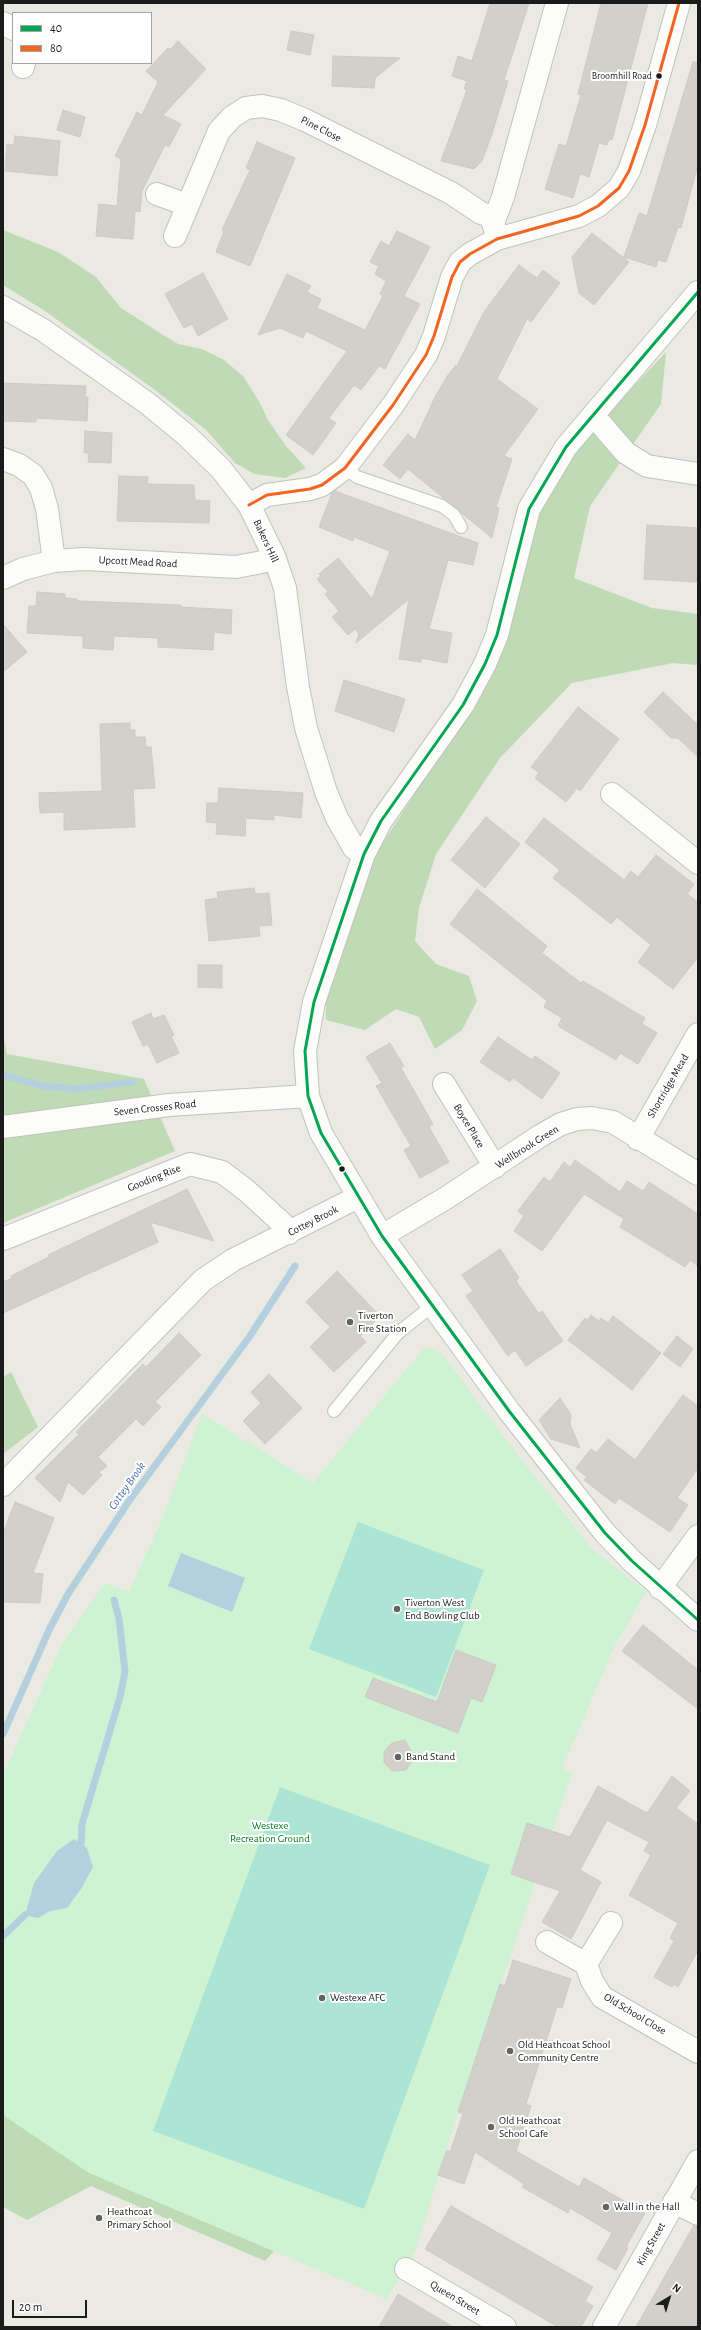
<!DOCTYPE html>
<style>
body{margin:0}
#map{position:relative;width:701px;height:2330px;overflow:hidden;background:#eae9e2;font-family:"Alegreya Sans",sans-serif}
canvas{display:block}
.frame{position:absolute;inset:0;border:4px solid #1b1b1b;pointer-events:none}
.legend{position:absolute;left:12px;top:12px;width:140px;height:52px;box-sizing:border-box;background:#fff;border:1px solid #a4a4a4;margin:0;padding:5px 7px;list-style:none;font-size:12px;color:#1b1b1b}
.legend li{display:flex;align-items:center;gap:8px;height:20px}
.legend b{width:20px;border:1px solid #a4a4a4}
.north{position:absolute;left:649px;top:2278px;width:40px;height:40px;-webkit-text-stroke:3px #fff;paint-order:stroke;rotate:38deg;font-size:11px;font-weight:700;line-height:16px;text-align:center;color:#1b1b1b}
.north::after{content:'';display:block;margin:auto;width:14px;height:18px;background:#1b1b1b;clip-path:polygon(50% 0,100% 100%,50% 72%,0 100%)}
.scale{position:absolute;left:12px;top:2300px;width:75px;height:18px;box-sizing:border-box;border:2px solid #1b1b1b;border-top:0;padding-left:5px;font-size:12px;line-height:14px;white-space:nowrap;color:#1b1b1b;-webkit-text-stroke:3px #fff;paint-order:stroke}
</style>
<div id="map">
<canvas width="701" height="2330"></canvas>
<div class="frame"></div>
<ul class="legend">
<li><b style="height:5px;background:#00a651"></b>40</li>
<li><b style="height:5px;background:#f26522"></b>80</li>
</ul>
<div class="north">N</div>
<div class="scale">20 m</div>
</div>
<script>
const ctx = document.querySelector('canvas').getContext('2d');
ctx.lineJoin = 'round';
function fill(path, color) {
  ctx.fillStyle = color;
  ctx.fill(path, 'evenodd');
}
function poly(rows) {
  const path = new Path2D();
  for (const r of rows) {
    path.moveTo(r[0], r[1]);
    for (let i = 2; i < r.length; i += 2) path.lineTo(r[i], r[i + 1]);
  }
  return path;
}
function trace(path, color, width, dash) {
  ctx.strokeStyle = color;
  ctx.lineWidth = width;
  ctx.lineCap = dash ? 'butt' : 'round';
  ctx.setLineDash(dash || []);
  ctx.stroke(path);
}
function drawText(font, color, halo, rows, align = 'center') {
  ctx.font = font + ' "Alegreya Sans",sans-serif';
  ctx.lineWidth = 4;
  ctx.setLineDash([]);
  ctx.textBaseline = 'middle';
  ctx.strokeStyle = halo;
  ctx.fillStyle = color;
  for (const [text, x, y, turn = 0] of rows) {
    ctx.save();
    ctx.translate(x, y);
    ctx.rotate((+turn || 0) * Math.PI / 180);
    ctx.textAlign = isNaN(turn) ? turn : align;
    if (halo) ctx.strokeText(text, 0, 0);
    ctx.fillText(text, 0, 0);
    ctx.restore();
  }
}
fill(poly([
 [3,230,58,252,96,277,121,308,157,331,178,344,202,349,224,360,243,376,260,403,268,420,286,446,306,468,285,478,254,474,235,463,206,430,155,390,45,311,3,285],
 [666,352,661,404,590,506,574,578,652,608,698,614,698,665,673,663,572,683,500,758,436,854,419,908,415,941,436,964,469,976,477,1001,462,1030,435,1049,419,1017,396,1009,365,1030,326,1020,326,972,371,861,471,707,534,520,570,454],
 [3,1035,7,1054,144,1079,175,1151,3,1223],
 [11,1372,38,1427,3,1454,3,1377],
 [3,2083,115,2184,274,2251,265,2261,91,2186,27,2220,3,2207]
]), '#bfdbb6');
fill(poly([
 [425,1347,442,1353,496,1427,591,1548,646,1592,614,1647,562,1769,572,1773,458,2112,416,2249,387,2299,89,2173,3,2115,3,1775,63,1643,105,1583,129,1592,163,1517,202,1414,313,1483]
]), '#cef3d3');
fill(poly([
 [358,1522,484,1570,436,1697,309,1649],
 [280,1787,490,1865,364,2209,153,2131]
]), '#ace5d4');
fill(poly([
 [181,1553,245,1578,232,1612,168,1586],
 [74,1839,87,1848,93,1867,81,1889,67,1908,50,1911,38,1918,25,1915,34,1883,57,1851]
]), '#b4d0de');
trace(poly([
 [3,1075,42,1086,76,1089,132,1082],
 [3,1734,50,1628,68,1594,129,1501,250,1336,295,1266],
 [81,1844,82,1824,120,1697,125,1672,119,1618,114,1600],
 [3,1936,25,1915]
]), '#b4d0de', 7);
const building = poly([
 [490,3,529,3,504,80,508,81,492,134,482,161,474,169,441,161,467,90,464,89,467,81,452,76,458,56,472,61,490,3],
 [601,3,648,3,612,140,609,139,607,145,599,143,589,177,580,174,573,198,545,189,559,144,566,146,581,95,578,94,601,3],
 [291,31,314,35,310,55,287,50,291,31],
 [178,41,206,69,163,115,181,124,169,147,165,145,142,191,140,212,135,211,133,239,96,236,99,204,117,206,121,159,115,156,137,112,142,115,158,82,146,71,168,48,170,50,178,41],
 [333,56,400,58,375,78,374,88,332,86,333,56],
 [693,62,698,62,698,165,681,228,678,227,666,262,658,260,656,267,624,257,639,213,647,216,693,62],
 [63,110,85,117,80,137,57,130,63,110],
 [15,136,60,141,57,176,5,171,7,144,14,145,15,136],
 [257,142,295,158,250,266,216,252,224,231,222,230,250,170,246,168,257,142],
 [397,231,430,247,404,296,420,304,385,369,379,366,361,390,354,385,329,418,336,423,313,455,286,435,347,351,306,331,303,338,280,328,258,335,287,274,311,286,307,292,321,299,317,308,365,330,383,296,380,294,386,281,375,274,379,266,370,262,381,241,389,246,397,231],
 [592,233,629,262,594,305,579,293,572,257,592,233],
 [519,265,537,278,543,270,560,283,531,322,527,319,497,379,538,409,504,456,512,459,496,507,499,508,492,538,408,469,400,479,383,465,408,434,415,440,436,395,448,375,456,365,457,366,484,312,519,265],
 [203,273,228,319,198,336,192,324,184,328,165,294,203,273],
 [3,383,86,386,85,398,88,397,87,421,36,418,36,422,3,421,3,383],
 [85,431,112,433,111,463,88,462,89,453,84,453,85,431],
 [119,476,148,477,147,484,194,485,195,500,210,501,209,523,117,521,119,476],
 [335,491,478,543,473,565,448,560,429,629,452,633,447,663,421,658,421,662,399,659,409,599,356,643,359,634,355,629,348,635,332,617,339,611,325,594,328,592,317,579,321,576,319,574,338,558,372,599,390,551,354,537,353,541,319,527,332,493,335,491],
 [647,525,698,528,698,582,644,579,647,525],
 [37,592,65,594,65,598,77,599,77,601,181,605,181,607,232,610,231,634,214,632,213,650,158,647,158,638,114,636,113,650,83,648,83,636,27,633,29,606,36,606,37,592],
 [3,624,27,652,3,672,3,624],
 [344,680,405,699,394,732,335,711,344,680],
 [663,692,698,725,698,757,678,738,671,738,644,712,663,692],
 [578,707,619,739,580,791,577,788,566,802,535,778,539,773,531,767,578,707],
 [130,723,130,730,135,730,135,737,145,737,146,747,151,747,155,788,133,789,135,827,64,830,64,812,40,813,39,793,102,791,100,724,130,723],
 [219,788,303,793,301,818,274,815,274,820,246,818,245,836,216,834,217,823,206,822,207,803,218,803,219,788],
 [486,817,520,844,485,888,451,860,486,817],
 [544,818,624,880,631,871,638,877,656,855,694,884,687,894,698,902,698,957,673,989,638,962,651,945,617,917,611,924,553,878,560,870,525,842,544,818],
 [254,888,255,894,269,893,272,925,259,926,260,936,209,941,205,900,218,898,217,892,254,888],
 [477,889,547,946,542,953,581,983,583,981,645,1018,642,1024,657,1033,638,1064,620,1053,616,1060,558,1026,562,1018,544,1007,547,1001,450,924,477,889],
 [198,965,222,965,222,988,198,987,198,965],
 [151,1013,153,1019,164,1015,174,1035,171,1036,179,1053,157,1063,148,1044,143,1046,132,1022,151,1013],
 [498,1037,532,1060,535,1056,560,1073,542,1099,513,1078,510,1082,480,1062,498,1037],
 [390,1043,404,1066,401,1068,433,1124,429,1127,449,1162,420,1178,404,1150,411,1146,376,1086,382,1083,366,1057,390,1043],
 [575,1160,620,1192,627,1181,643,1191,649,1182,698,1214,698,1266,690,1260,685,1267,620,1227,624,1219,584,1194,542,1251,514,1231,524,1216,518,1211,544,1177,550,1182,564,1162,570,1167,575,1160],
 [187,1189,214,1241,150,1222,158,1242,3,1313,3,1282,12,1278,11,1276,49,1257,48,1255,187,1189],
 [500,1249,519,1278,516,1281,539,1314,542,1311,563,1341,526,1366,515,1350,508,1356,466,1296,473,1291,462,1275,500,1249],
 [337,1271,380,1316,360,1336,366,1342,334,1372,310,1347,330,1327,306,1302,337,1271],
 [591,1315,599,1321,601,1318,608,1323,613,1316,661,1353,632,1390,568,1340,585,1318,588,1320,591,1315],
 [179,1333,201,1355,155,1402,161,1407,143,1426,136,1419,98,1457,107,1466,99,1472,102,1475,83,1495,68,1482,60,1502,35,1478,79,1434,76,1432,143,1364,146,1367,179,1333],
 [677,1336,693,1349,680,1367,663,1354,677,1336],
 [269,1374,302,1408,265,1444,243,1421,261,1403,251,1392,269,1374],
 [683,1395,698,1406,698,1468,677,1498,688,1505,670,1532,619,1498,615,1504,584,1480,587,1477,576,1468,591,1449,596,1453,608,1439,635,1460,683,1395],
 [560,1398,571,1415,570,1424,580,1448,551,1439,539,1420,560,1398],
 [15,1502,54,1518,33,1573,43,1574,40,1603,3,1602,3,1533,15,1502],
 [643,1625,698,1670,698,1709,622,1651,643,1625],
 [456,1650,496,1665,482,1702,471,1698,458,1733,365,1697,373,1678,437,1702,456,1650],
 [405,1740,412,1753,412,1761,406,1770,392,1771,384,1762,384,1752,392,1743,405,1740],
 [672,1776,690,1791,676,1808,698,1824,698,1950,678,1987,673,1984,672,1987,654,1977,674,1941,670,1938,678,1923,629,1895,651,1855,644,1851,649,1842,607,1820,580,1870,601,1882,571,1939,542,1922,560,1891,511,1874,527,1823,570,1837,598,1786,647,1813,672,1776],
 [513,1960,571,1979,562,2008,557,2007,526,2104,531,2106,516,2151,579,2187,584,2178,645,2213,626,2247,628,2248,616,2270,597,2259,612,2233,570,2208,568,2213,522,2187,524,2184,475,2152,464,2184,438,2175,447,2150,450,2152,463,2114,458,2112,500,1984,505,1986,513,1960],
 [451,2206,593,2287,585,2301,593,2306,581,2327,558,2327,425,2249,451,2206],
 [694,2225,698,2226,698,2327,636,2327,694,2225],
 [398,2294,415,2304,453,2327,379,2327,398,2294]
]);
fill(building, '#d2d0cb');
trace(building, '#cdcac4', 1);
const service = poly([
 [345,468,357,477,442,506,454,515,461,527],
 [334,1411,398,1333,432,1306]
]);
const minor = poly([
 [3,23,13,29],
 [23,67,24,63],
 [157,194,187,205],
 [496,232,493,223,503,197,557,3],
 [175,236,219,131,232,117,246,108,262,106,281,110,305,120,451,193,481,213,495,218],
 [698,292,566,447,529,509,497,635,485,664,463,705,381,821,364,854,314,1002,305,1051,308,1096,321,1133,382,1236,509,1411,605,1533,632,1561,698,1620],
 [3,307,43,330,147,403,186,435,221,469,249,505,274,556,285,588,298,687,306,728,326,792,337,818,354,848,364,854],
 [593,415,626,453,647,466,698,474],
 [3,459,19,465,33,475,41,488,47,509,54,561],
 [249,505,267,495,310,489,322,485,345,468,393,405,426,355,434,336,452,277,460,262,470,254,497,239,579,216,598,206,619,188,629,171,645,125,679,3],
 [3,578,23,569,54,561,84,559,236,567,262,562,274,556],
 [612,794,698,863],
 [444,1084,495,1167],
 [3,1127,169,1105,308,1096],
 [638,1139,698,1034],
 [382,1236,446,1198,540,1136,561,1124,577,1119,592,1118,613,1122,698,1174],
 [3,1239,190,1164,222,1172,247,1191,283,1224,289,1233],
 [3,1485,203,1280,233,1260,358,1197],
 [660,1588,698,1536],
 [611,1923,586,1964,592,1981,602,1997,698,2052],
 [547,1942,586,1964],
 [674,2202,698,2214],
 [406,2269,505,2327],
 [604,2327,698,2161]
]);
trace(service, '#c2c2bf', 14);
trace(minor, '#c2c2bf', 24);
trace(service, '#fcfcfb', 12);
trace(minor, '#fcfcfb', 22);
trace(poly([
 [698,292,566,447,529,509,497,635,485,664,463,705,381,821,364,854,314,1002,305,1051,308,1096,321,1133,382,1236,509,1411,605,1533,632,1561,698,1620]
]), '#00a651', 3);
trace(poly([
 [249,505,267,495,310,489,322,485,345,468,393,405,426,355,434,336,452,277,460,262,470,254,497,239,579,216,598,206,619,188,629,171,645,125,679,3]
]), '#f26522', 3);
for (const [x, y, r, color] of [
 [659,76,3.5,"#1b1b1b"],
 [342,1169,3.5,"#1b1b1b"],
 [350,1322,4,"#636361"],
 [397,1609,4,"#636361"],
 [398,1757,4,"#636361"],
 [322,1998,4,"#636361"],
 [510,2051,4,"#636361"],
 [491,2127,4,"#636361"],
 [606,2207,4,"#636361"],
 [99,2218,4,"#636361"]
]) {
  const dot = new Path2D();
  dot.arc(x, y, r, 0, 2 * Math.PI);
  ctx.fillStyle = color;
  ctx.fill(dot);
  trace(dot, '#fff', 1.5);
}
drawText('10px', '#1b1b1b', '#fff', [
 ["Broomhill Road",652,76]
], 'right');
drawText('11px', '#1b1b1b', '#fff', [
 ["Pine Close",321,129,27],
 ["Bakers Hill",266,541,65],
 ["Upcott Mead Road",138,562,3],
 ["Shortridge Mead",668,1086,-60],
 ["Seven Crosses Road",155,1108,-6],
 ["Boyce Place",469,1126,59],
 ["Wellbrook Green",527,1147,-32],
 ["Gooding Rise",154,1178,-22],
 ["Cottey Brook",313,1221,-27],
 ["Old School Close",635,2014,31],
 ["King Street",651,2244,-61],
 ["Queen Street",455,2298,31]
]);
drawText('11px', '#1b1b1b', '#fff', [
 ["Tiverton",358,1316],
 ["Fire Station",358,1329],
 ["Tiverton West",405,1603],
 ["End Bowling Club",405,1616],
 ["Band Stand",406,1757],
 ["Westexe AFC",330,1998],
 ["Old Heathcoat School",518,2045],
 ["Community Centre",518,2058],
 ["Old Heathcoat",499,2121],
 ["School Cafe",499,2134],
 ["Wall in the Hall",614,2207],
 ["Heathcoat",107,2212],
 ["Primary School",107,2225]
], 'left');
drawText('11px', '#077b21', '#fff', [
 ["Westexe",270,1826],
 ["Recreation Ground",270,1839]
]);
drawText('italic 12px', '#446aad', '#fff', [
 ["Cottey Brook",127,1486,-55]
]);
</script>
